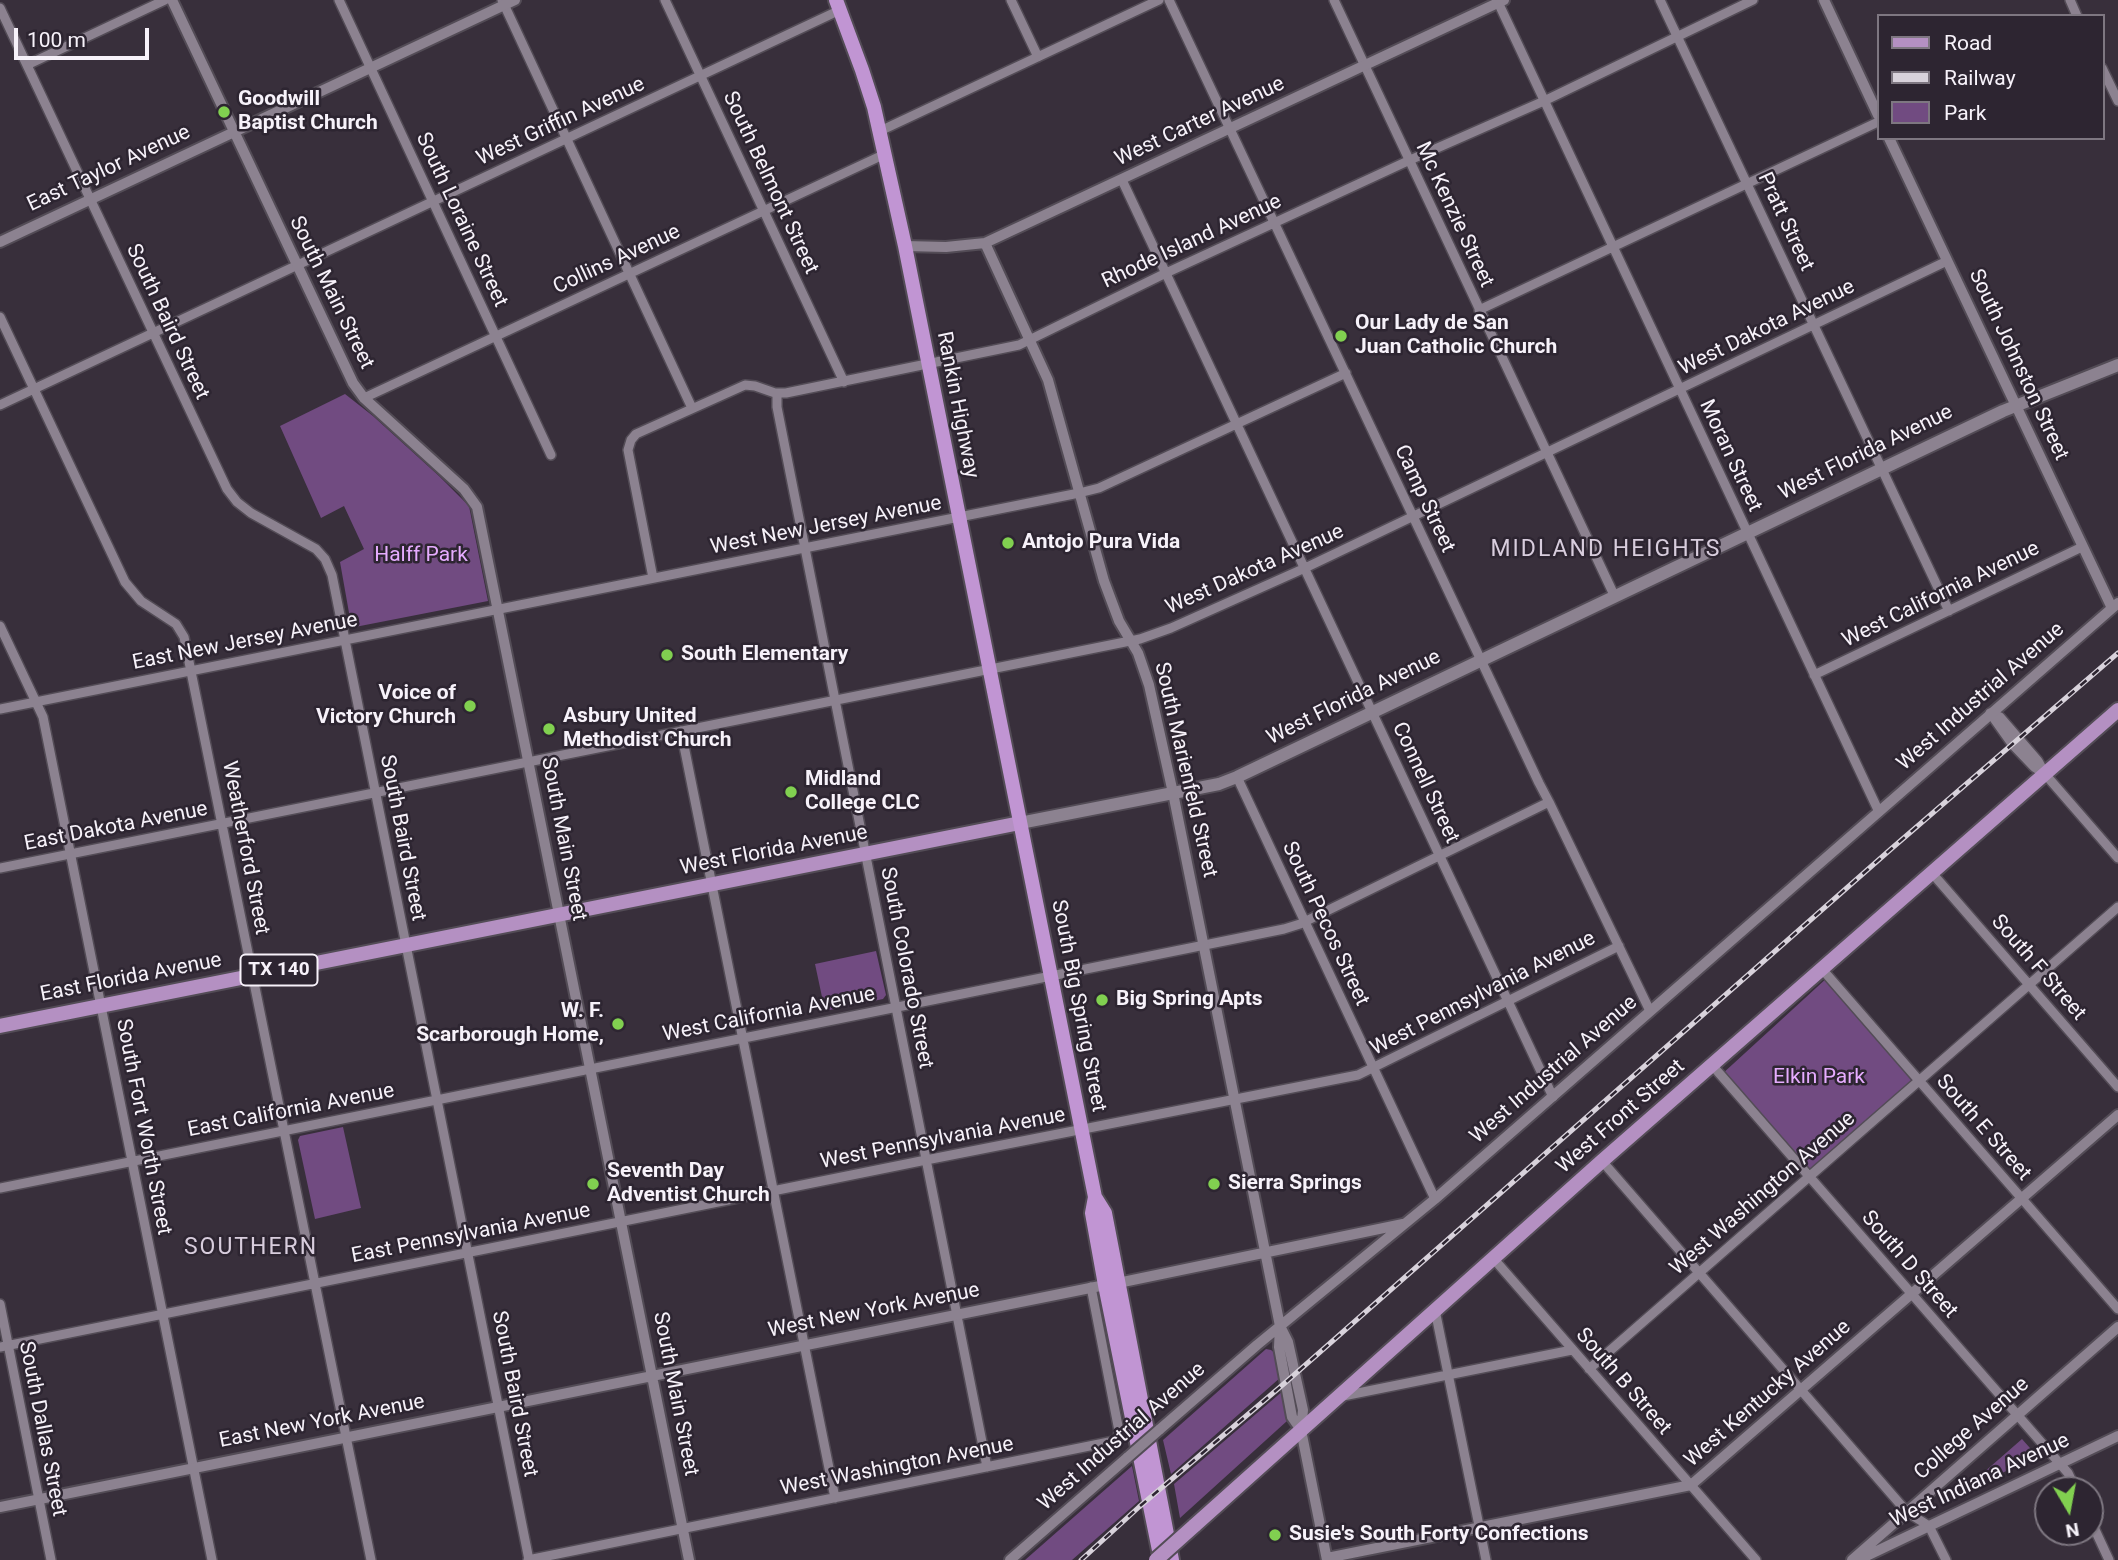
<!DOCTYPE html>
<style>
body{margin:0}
#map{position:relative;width:2118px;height:1560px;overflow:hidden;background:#382f3b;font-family:Roboto,sans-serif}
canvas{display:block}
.legend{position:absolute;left:1877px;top:14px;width:228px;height:126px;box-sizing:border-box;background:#2d2531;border:2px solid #7e7781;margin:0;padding:9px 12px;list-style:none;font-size:21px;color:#f7f2fa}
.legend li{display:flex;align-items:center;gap:14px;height:35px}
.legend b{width:35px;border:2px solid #7e7781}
.north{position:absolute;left:2034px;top:1476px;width:70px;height:70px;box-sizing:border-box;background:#2d2531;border:2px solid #7e7781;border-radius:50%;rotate:170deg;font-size:19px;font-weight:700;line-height:28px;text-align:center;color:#f7f2fa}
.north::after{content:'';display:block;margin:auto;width:24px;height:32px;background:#81d050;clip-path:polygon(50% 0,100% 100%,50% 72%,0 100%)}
.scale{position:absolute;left:14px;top:28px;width:135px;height:32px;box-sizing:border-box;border:4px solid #f7f2fa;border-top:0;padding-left:9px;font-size:21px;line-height:24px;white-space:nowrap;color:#f7f2fa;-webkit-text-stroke:5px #2d2531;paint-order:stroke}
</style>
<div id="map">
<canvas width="2118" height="1560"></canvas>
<ul class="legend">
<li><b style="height:9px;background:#b490c2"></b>Road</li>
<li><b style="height:9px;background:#d8d2db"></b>Railway</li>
<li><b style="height:19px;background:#714b81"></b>Park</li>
</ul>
<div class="north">N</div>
<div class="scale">100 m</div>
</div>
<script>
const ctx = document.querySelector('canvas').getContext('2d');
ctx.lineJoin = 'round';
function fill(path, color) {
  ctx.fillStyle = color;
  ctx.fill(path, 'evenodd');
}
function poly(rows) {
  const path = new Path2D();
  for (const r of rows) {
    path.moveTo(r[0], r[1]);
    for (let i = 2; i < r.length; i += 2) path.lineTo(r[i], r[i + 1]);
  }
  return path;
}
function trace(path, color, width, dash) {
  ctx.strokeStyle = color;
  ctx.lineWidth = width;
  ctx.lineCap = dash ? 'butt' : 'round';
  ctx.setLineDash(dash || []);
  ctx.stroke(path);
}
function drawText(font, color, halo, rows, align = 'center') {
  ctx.font = font + ' Roboto,sans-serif';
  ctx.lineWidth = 5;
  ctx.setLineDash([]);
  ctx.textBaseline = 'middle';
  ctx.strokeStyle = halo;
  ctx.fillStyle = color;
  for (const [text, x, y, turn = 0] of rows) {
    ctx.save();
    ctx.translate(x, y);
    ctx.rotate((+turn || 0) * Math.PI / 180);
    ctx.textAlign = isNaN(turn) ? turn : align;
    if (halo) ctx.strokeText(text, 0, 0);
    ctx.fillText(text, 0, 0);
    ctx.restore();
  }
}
fill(poly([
 [345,394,373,416,439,476,469,506,488,601,355,627,351,624,340,562,364,549,344,506,321,518,280,426],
 [876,951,886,995,883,999,825,1011,815,964],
 [1828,977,1919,1081,1810,1177,1721,1075],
 [343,1127,361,1208,315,1219,298,1140,300,1136],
 [1266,1349,1271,1350,1276,1354,1281,1377,1171,1474,1163,1440],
 [1284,1390,1289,1417,1287,1421,1180,1518,1174,1484],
 [2022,1439,2037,1456,1959,1494],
 [1132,1466,1139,1501,1072,1560,1025,1560]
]), '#714b81');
const minor = poly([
 [339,0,551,455],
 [502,0,692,408],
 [665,0,844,382],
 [1011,0,1038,57],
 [1169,0,1539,783,1549,802,1650,1011],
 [1334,0,1615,597],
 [1497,0,1879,812],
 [1660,0,1949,611],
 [2070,0,2077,16],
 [0,8,227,489,237,502,251,513,316,549,325,559,332,575,529,1560],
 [27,65,165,0],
 [2102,68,2118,101],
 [880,131,1159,0],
 [1122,180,1553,1097],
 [1479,310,1878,122],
 [0,317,125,582,141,601,176,624,184,637,371,1560],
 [777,393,777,407,987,1467],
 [364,398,885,154],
 [0,405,840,10],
 [653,578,628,450,631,440,636,434,745,385,755,386,775,393,786,393,1019,345,1166,273,1410,160,1544,101,1753,0],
 [0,626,43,717,212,1560],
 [1814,675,2082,547],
 [0,709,1079,493,1099,488,1346,373],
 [1990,713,2000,717,2038,761,2045,774,2118,858],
 [1990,713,2012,744,2034,767,2043,773],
 [681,731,835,1498],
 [1237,777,1435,1199],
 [0,868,1140,639,1171,628,1305,568,1947,261],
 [1932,873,2118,1087],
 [1822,969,2118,1309],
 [1712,1065,2068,1473,2076,1490],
 [1602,1161,1907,1512,1929,1526,1946,1560],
 [0,1188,1284,929,1300,924,1549,802],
 [1493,1258,1756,1560],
 [0,1304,51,1560],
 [1435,1310,1486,1560],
 [0,1347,926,1160,1358,1075,1619,946],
 [1589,1369,2118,907],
 [1343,1396,1572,1350],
 [2090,1519,2109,1560],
 [528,1560,1114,1441,1118,1437,1119,1431,1091,1287]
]);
const tertiary = poly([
 [172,0,353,383,364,398,464,489,477,507,689,1560],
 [1824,0,1878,115],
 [1889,138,2112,608],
 [0,242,515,0],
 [985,243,1048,380,1104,581,1119,621,1138,653,1149,685,1173,793,1280,1326,1279,1347,1292,1417,1301,1430],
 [905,246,946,247,985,243,1504,0],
 [1118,1283,1403,1224],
 [1281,1328,1288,1342,1303,1410,1301,1430,1327,1560],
 [1159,1430,1257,1345,1435,1199,2118,603],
 [0,1507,1105,1285],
 [1327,1558,1691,1485,2118,1115],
 [1010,1560,1128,1457],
 [1852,1560,2118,1327],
 [1858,1560,2118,1436]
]);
const secondary = poly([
 [1020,823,1219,784,1237,777,2003,411,2118,365]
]);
const primary = poly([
 [0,1026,1020,823],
 [1194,1526,1602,1161,2118,710]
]);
const trunk = poly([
 [836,0,862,70,874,107,905,246,1095,1197,1105,1213,1172,1560],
 [1095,1197,1092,1213,1105,1285,1161,1560]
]);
trace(minor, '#534c56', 12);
trace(tertiary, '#534c56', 14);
trace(secondary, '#534c56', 16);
trace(primary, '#534c56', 18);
trace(trunk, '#534c56', 18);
trace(minor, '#8c8290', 9);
trace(tertiary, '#8c8290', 10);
trace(secondary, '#8c8290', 12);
trace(primary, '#b490c2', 14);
trace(trunk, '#c195d3', 14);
const rail = poly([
 [1081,1560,1139,1507,1286,1382,1891,849,2118,653]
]);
trace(rail, '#d8d2db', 5);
trace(rail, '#2d2531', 2.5, [8]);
const tertiaryBridge = poly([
 [1128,1457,1159,1430]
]);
const primaryBridge = poly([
 [1156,1560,1194,1526]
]);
trace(tertiaryBridge, '#534c56', 14, []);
trace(primaryBridge, '#534c56', 18, []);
trace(tertiaryBridge, '#8c8290', 10);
trace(primaryBridge, '#b490c2', 14);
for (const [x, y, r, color] of [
 [224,112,7,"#81d050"],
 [1341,336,7,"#81d050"],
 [1008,543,7,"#81d050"],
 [667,655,7,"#81d050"],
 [470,706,7,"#81d050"],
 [549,729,7,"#81d050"],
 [791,792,7,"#81d050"],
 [1102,1000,7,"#81d050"],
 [618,1024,7,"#81d050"],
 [593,1184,7,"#81d050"],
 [1214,1184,7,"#81d050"],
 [1275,1535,7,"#81d050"]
]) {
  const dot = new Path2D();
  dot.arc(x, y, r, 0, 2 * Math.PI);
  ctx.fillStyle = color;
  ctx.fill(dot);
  trace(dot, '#2d2531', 2.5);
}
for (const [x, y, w] of [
 [279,970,77]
]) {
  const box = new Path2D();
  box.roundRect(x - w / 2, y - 15.5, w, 31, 5);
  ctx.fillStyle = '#2d2531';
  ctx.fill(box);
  trace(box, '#f7f2fa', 2);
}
drawText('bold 19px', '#f7f2fa', null, [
 ["TX 140",279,970]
]);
drawText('bold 21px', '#f7f2fa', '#2d2531', [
 ["Goodwill",238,100],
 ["Baptist Church",238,124],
 ["Our Lady de San",1355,324],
 ["Juan Catholic Church",1355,348],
 ["Antojo Pura Vida",1022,543],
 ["South Elementary",681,655],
 ["Voice of",456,694,"right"],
 ["Victory Church",456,718,"right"],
 ["Asbury United",563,717],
 ["Methodist Church",563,741],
 ["Midland",805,780],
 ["College CLC",805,804],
 ["Big Spring Apts",1116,1000],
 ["W. F.",604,1012,"right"],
 ["Scarborough Home,",604,1036,"right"],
 ["Seventh Day",607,1172],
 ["Adventist Church",607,1196],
 ["Sierra Springs",1228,1184],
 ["Susie's South Forty Confections",1289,1535]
], 'left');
drawText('21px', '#f7f2fa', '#2d2531', [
 ["West Griffin Avenue",561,122,-25],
 ["West Carter Avenue",1200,122,-25],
 ["East Taylor Avenue",109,169,-25],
 ["South Belmont Street",770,183,65],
 ["Mc Kenzie Street",1454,215,65],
 ["South Loraine Street",461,220,65],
 ["Pratt Street",1785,222,65],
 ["Rhode Island Avenue",1192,242,-25],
 ["Collins Avenue",617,260,-25],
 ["South Main Street",331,293,64],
 ["South Baird Street",167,322,65],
 ["West Dakota Avenue",1767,328,-26],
 ["South Johnston Street",2018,365,65],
 ["Rankin Highway",957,405,79],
 ["West Florida Avenue",1866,453,-26],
 ["Moran Street",1730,456,65],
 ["Camp Street",1424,499,65],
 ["West New Jersey Avenue",826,526,-11],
 ["West Dakota Avenue",1255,570,-24],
 ["West California Avenue",1941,595,-26],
 ["East New Jersey Avenue",245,642,-11],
 ["West Industrial Avenue",1981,697,-41],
 ["West Florida Avenue",1354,698,-26],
 ["South Marienfeld Street",1185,770,77],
 ["Connell Street",1425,783,65],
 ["East Dakota Avenue",116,827,-11],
 ["South Baird Street",402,838,79],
 ["South Main Street",563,839,79],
 ["Weatherford Street",245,848,79],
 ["West Florida Avenue",774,851,-11],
 ["South Pecos Street",1325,924,65],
 ["South Colorado Street",906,968,79],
 ["South F Street",2038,968,49],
 ["East Florida Avenue",131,978,-11],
 ["West Pennsylvania Avenue",1483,994,-27],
 ["South Big Spring Street",1078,1006,79],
 ["West California Avenue",769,1015,-11],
 ["West Industrial Avenue",1554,1070,-41],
 ["East California Avenue",291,1111,-11],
 ["West Front Street",1621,1117,-41],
 ["South Fort Worth Street",143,1127,79],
 ["South E Street",1983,1128,49],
 ["West Pennsylvania Avenue",943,1139,-11],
 ["West Washington Avenue",1763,1194,-41],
 ["East Pennsylvania Avenue",471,1234,-11],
 ["South D Street",1909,1265,49],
 ["West New York Avenue",874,1311,-11],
 ["South B Street",1623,1382,49],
 ["South Baird Street",514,1394,79],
 ["South Main Street",675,1394,79],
 ["West Kentucky Avenue",1768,1394,-41],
 ["East New York Avenue",322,1422,-11],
 ["South Dallas Street",42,1429,79],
 ["College Avenue",1972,1429,-41],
 ["West Industrial Avenue",1122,1437,-41],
 ["West Washington Avenue",897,1467,-11],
 ["West Indiana Avenue",1980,1481,-25]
]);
drawText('21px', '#e6acff', '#2d2531', [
 ["Halff Park",421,556],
 ["Elkin Park",1819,1078]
]);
ctx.letterSpacing = '2px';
drawText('23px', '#d8cddd', '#2d2531', [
 ["MIDLAND HEIGHTS",1606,550],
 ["SOUTHERN",251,1248]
]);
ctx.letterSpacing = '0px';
</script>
